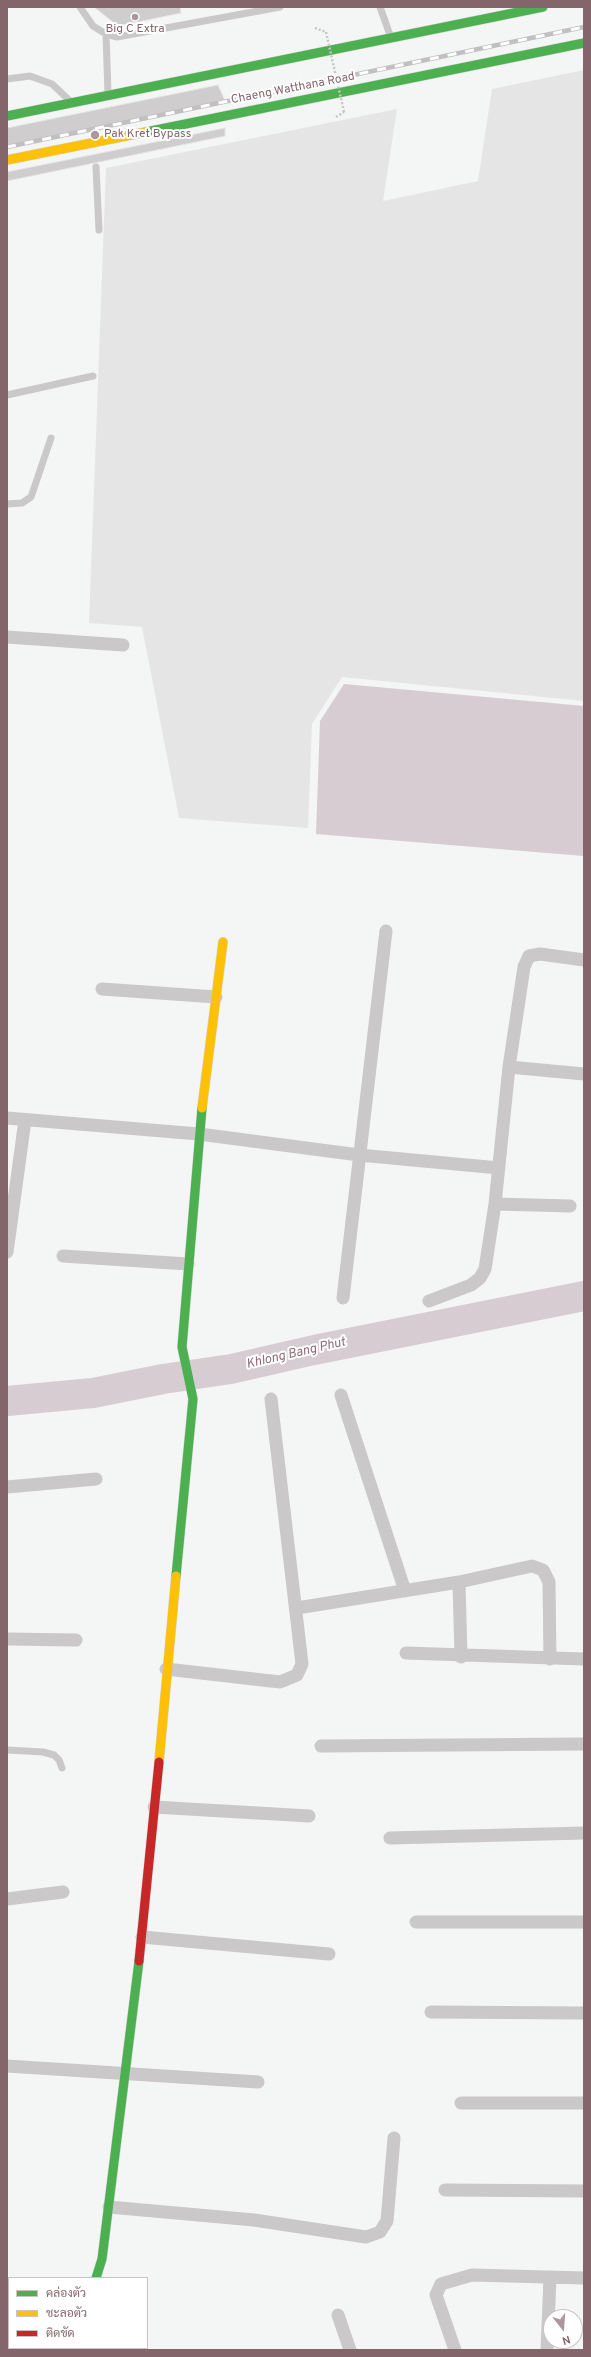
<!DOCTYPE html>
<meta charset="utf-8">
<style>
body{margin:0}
#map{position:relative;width:591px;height:2357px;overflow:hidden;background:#f4f5f5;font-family:Overpass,Sarabun,sans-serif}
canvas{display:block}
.frame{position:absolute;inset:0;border:8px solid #84656c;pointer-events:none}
.legend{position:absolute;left:8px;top:2277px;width:140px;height:72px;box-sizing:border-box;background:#fff;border:1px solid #cec1c4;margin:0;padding:5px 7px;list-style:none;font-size:12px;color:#84656c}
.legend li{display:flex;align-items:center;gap:8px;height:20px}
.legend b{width:20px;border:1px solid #cec1c4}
.north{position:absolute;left:543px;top:2309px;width:40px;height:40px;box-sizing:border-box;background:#fff;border:1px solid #cec1c4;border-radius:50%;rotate:163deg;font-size:11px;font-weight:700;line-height:16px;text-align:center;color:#84656c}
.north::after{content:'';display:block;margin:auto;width:14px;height:18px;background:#ab979c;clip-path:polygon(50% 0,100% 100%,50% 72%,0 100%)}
</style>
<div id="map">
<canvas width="591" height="2357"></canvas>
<div class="frame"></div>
<ul class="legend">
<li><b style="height:5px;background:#4caf50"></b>คล่องตัว</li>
<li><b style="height:5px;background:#ffc107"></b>ชะลอตัว</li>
<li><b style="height:5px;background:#c62828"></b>ติดขัด</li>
</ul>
<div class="north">N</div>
</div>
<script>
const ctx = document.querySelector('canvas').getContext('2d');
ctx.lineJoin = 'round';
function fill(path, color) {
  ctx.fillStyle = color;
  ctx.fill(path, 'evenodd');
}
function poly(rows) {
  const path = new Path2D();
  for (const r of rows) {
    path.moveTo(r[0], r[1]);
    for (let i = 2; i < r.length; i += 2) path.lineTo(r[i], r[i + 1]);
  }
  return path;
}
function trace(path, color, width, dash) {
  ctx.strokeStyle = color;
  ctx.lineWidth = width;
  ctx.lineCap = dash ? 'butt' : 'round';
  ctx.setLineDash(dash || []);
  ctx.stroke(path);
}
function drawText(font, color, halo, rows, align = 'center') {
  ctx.font = font + ' Overpass,sans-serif';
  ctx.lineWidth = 4;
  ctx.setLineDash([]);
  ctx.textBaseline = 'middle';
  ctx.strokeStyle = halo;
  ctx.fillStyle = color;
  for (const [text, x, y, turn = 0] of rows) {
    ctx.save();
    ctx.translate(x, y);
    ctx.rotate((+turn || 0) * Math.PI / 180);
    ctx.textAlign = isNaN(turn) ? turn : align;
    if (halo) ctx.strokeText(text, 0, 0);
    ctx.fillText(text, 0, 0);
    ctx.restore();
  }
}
fill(poly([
 [584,70,584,701,342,677,312,724,308,828,179,818,142,627,89,623,106,168,397,109,383,201,478,181,492,89]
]), '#e6e5e5');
fill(poly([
 [344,684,584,706,584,856,316,834,320,721]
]), '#d7ccd1');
trace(poly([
 [7,1401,93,1393,163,1379,231,1369,314,1350,584,1296]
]), '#d7ccd1', 30);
const building = poly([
 [94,7,180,7,181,13,118,26,94,7],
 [218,85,226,103,7,148,7,128,218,85],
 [225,128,225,136,7,181,7,172,225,128]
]);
fill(building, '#cfcdce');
trace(building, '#e4e4e4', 1);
const fast = poly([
 [7,116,543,7],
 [146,132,584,43],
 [176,1576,193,1399,182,1347,202,1108],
 [96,2278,102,2259,139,1961]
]);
const slow = poly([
 [7,160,146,132],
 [202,1108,223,942],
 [159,1762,176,1576]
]);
const jam = poly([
 [139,1961,159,1762]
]);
trace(fast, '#d4d2d2', 10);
trace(slow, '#d4d2d2', 10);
trace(jam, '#d4d2d2', 10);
trace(poly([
 [315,28,326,32],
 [336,117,344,112]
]), '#c8c6c6', 2.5, [2, 2]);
trace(poly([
 [80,7,93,26,106,34,117,37,280,7],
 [380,7,390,35],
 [106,34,108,94],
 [7,79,30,76,52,84,69,100],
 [96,167,99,230],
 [7,395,93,376],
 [7,504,22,503,31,497,51,438],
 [7,1750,43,1752,54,1755,59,1760,62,1768]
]), '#cac8c9', 7);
trace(poly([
 [7,637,123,645],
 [102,989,216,997],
 [509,1067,584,1074],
 [7,1118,199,1134,359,1155,499,1168],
 [495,1204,570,1206],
 [7,1252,25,1120],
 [63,1256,188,1264],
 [343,1298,386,931],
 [429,1301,471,1285,480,1278,485,1269,495,1204,509,1067,524,967,529,956,540,954,584,960],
 [341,1395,405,1591],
 [7,1487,96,1479],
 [459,1582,461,1657],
 [297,1608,459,1582,532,1566,543,1570,549,1582,550,1659],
 [7,1639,76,1640],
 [406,1653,584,1659],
 [166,1669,280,1682,297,1675,302,1664,271,1399],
 [321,1746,584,1744],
 [154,1807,309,1816],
 [390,1838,584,1833],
 [7,1899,63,1892],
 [416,1922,584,1922],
 [142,1937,329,1954],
 [431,2012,584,2013],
 [7,2066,258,2082],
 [461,2103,584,2103],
 [445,2190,584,2191],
 [109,2207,254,2220,366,2237,380,2232,387,2221,394,2138],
 [338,2315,350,2350],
 [7,2321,9,2320],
 [38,2348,39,2350],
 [455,2350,436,2295,441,2284,472,2275,584,2278],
 [547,2350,550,2277]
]), '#cac8c9', 13);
trace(fast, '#4caf50', 9);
trace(slow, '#ffc107', 9);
trace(jam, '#c62828', 9);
const rail = poly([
 [7,147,584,27]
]);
trace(rail, '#c1bfbf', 4.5);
trace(rail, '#fff', 3, [9]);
trace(poly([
 [326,32,344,112]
]), '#c8c6c6', 2.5, [2, 2]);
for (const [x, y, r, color] of [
 [135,17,4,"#ab979c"],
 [95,135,5,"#ab979c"]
]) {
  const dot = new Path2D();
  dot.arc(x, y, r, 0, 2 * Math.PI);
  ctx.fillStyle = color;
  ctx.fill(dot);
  trace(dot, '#fff', 1.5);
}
drawText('12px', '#84656c', '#fff', [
 ["Big C Extra",135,30],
 ["Pak Kret Bypass",104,135,"left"]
]);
drawText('12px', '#84656c', '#fff', [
 ["Chaeng Watthana Road",293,89,-11]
]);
drawText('italic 13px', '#8e6b78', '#fff', [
 ["Khlong Bang Phut",296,1354,-13]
]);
</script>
